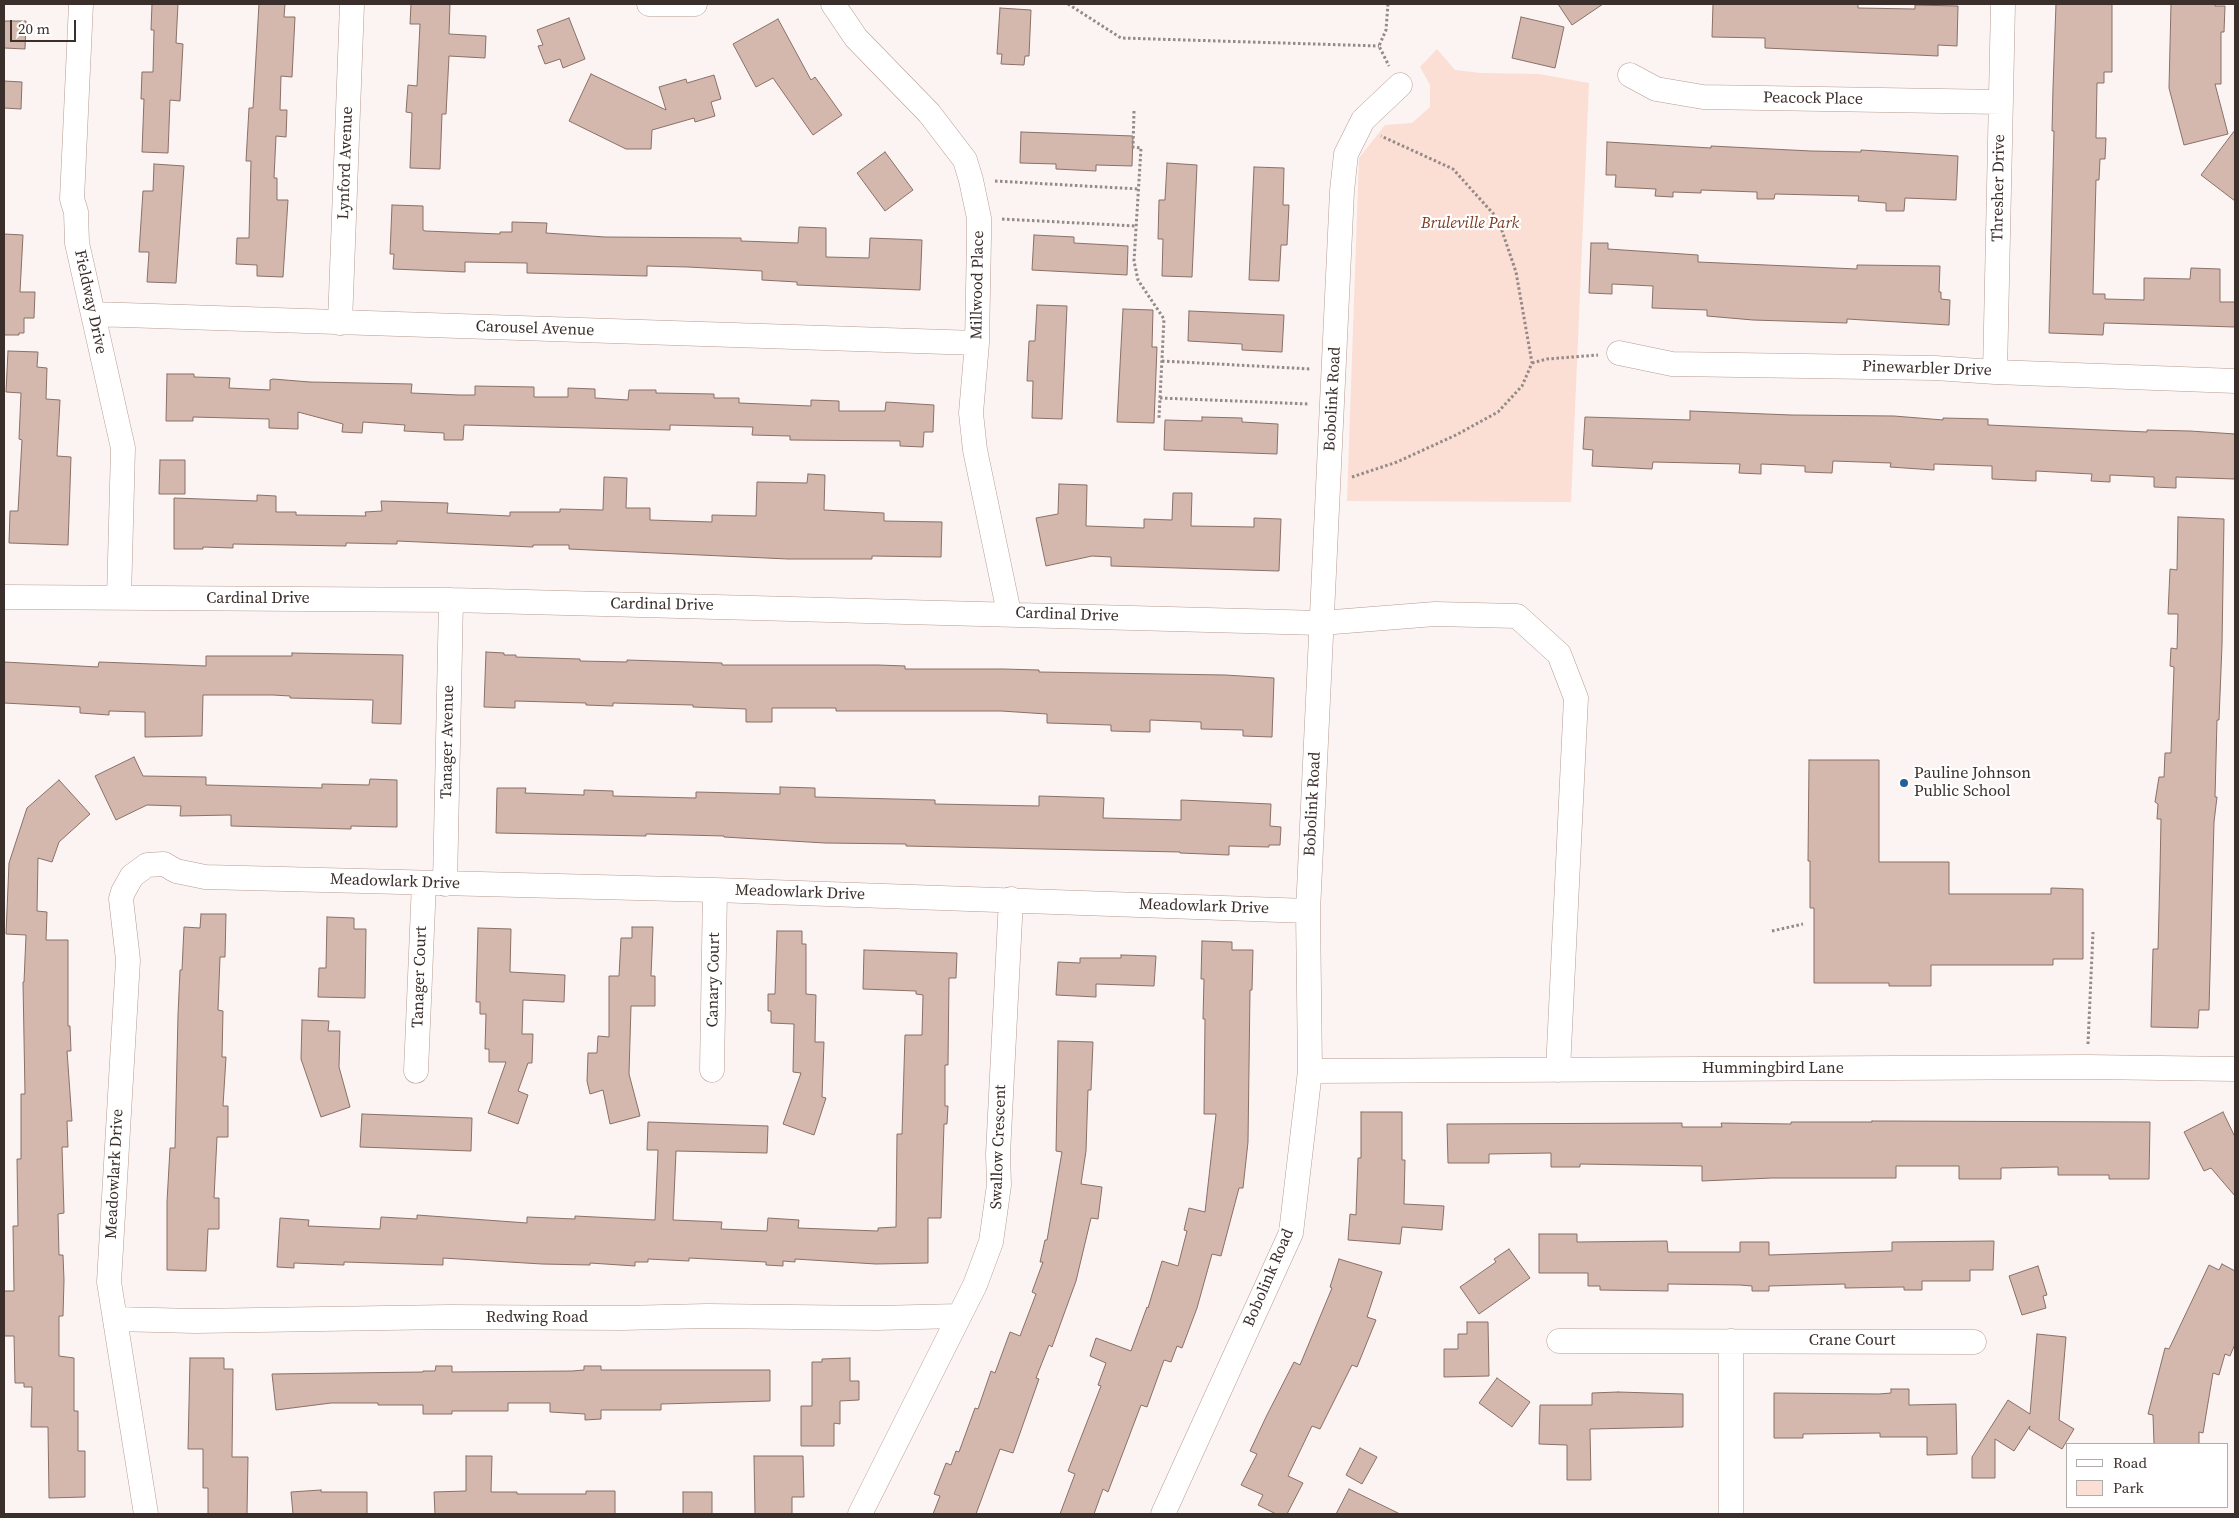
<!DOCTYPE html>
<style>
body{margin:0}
#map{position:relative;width:2239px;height:1518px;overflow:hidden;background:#fbf4f2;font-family:"Source Serif 4",serif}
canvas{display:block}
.frame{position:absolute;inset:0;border:5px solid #3b2f2b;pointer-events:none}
.legend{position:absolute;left:2066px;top:1443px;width:162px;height:65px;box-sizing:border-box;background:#fff;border:1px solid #b1acaa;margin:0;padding:6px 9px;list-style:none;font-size:15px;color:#3b2f2b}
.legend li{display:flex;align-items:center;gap:10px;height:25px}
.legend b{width:25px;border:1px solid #b1acaa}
.scale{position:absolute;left:10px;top:20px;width:66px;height:22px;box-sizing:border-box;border:2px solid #3b2f2b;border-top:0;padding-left:6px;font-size:15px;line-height:18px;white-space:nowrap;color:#3b2f2b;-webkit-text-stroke:4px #fff;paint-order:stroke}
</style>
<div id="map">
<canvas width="2239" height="1518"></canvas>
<div class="frame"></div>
<ul class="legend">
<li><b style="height:6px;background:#fff"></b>Road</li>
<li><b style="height:14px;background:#fbded4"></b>Park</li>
</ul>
<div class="scale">20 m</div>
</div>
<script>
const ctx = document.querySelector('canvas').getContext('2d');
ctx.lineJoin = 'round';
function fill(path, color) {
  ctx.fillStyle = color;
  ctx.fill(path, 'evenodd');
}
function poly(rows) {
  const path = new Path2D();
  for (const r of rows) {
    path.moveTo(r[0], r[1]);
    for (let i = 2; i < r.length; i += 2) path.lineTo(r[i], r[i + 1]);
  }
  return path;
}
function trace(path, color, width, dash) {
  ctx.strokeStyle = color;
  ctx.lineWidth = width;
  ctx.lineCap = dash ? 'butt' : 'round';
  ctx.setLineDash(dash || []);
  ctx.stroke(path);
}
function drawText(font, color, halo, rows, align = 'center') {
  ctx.font = font + ' "Source Serif 4",serif';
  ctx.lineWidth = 4.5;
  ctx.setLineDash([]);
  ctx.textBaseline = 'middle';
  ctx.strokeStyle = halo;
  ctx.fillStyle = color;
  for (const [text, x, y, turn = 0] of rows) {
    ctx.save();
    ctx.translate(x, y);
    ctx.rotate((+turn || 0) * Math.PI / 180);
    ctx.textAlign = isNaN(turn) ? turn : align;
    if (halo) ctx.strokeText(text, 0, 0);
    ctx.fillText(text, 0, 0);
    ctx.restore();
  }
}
fill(poly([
 [1437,49,1455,70,1481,73,1539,74,1589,83,1571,502,1347,501,1359,158,1385,125,1412,123,1430,107,1430,85,1420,67]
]), '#fbded4');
const building = poly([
 [152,4,178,4,176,43,183,44,180,101,170,100,168,153,142,152,144,99,141,99,142,72,153,72,154,30,151,30,152,4],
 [259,4,285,4,284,17,295,17,292,77,281,76,280,110,287,110,286,137,276,136,274,178,277,178,277,200,288,200,283,277,257,276,257,265,236,264,237,238,249,238,251,161,246,161,249,108,253,108,259,4],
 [411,4,450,4,449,34,486,36,485,58,449,56,446,114,442,114,440,169,410,168,412,113,406,112,408,85,417,86,420,24,410,24,411,4],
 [1558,4,1603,4,1572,25,1558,4],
 [1713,4,1858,4,1858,8,1915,9,1915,5,1958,6,1957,46,1938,45,1938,56,1765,48,1765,38,1712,37,1713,4],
 [2056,4,2112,4,2112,72,2104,72,2104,83,2097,83,2096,138,2106,138,2105,159,2100,159,2099,180,2096,180,2093,294,2105,294,2105,299,2144,300,2144,278,2190,279,2191,268,2220,269,2220,302,2235,302,2235,327,2104,323,2103,335,2049,333,2054,131,2052,131,2053,88,2056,4],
 [2171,4,2215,4,2215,6,2225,6,2224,32,2221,32,2221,84,2215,84,2228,134,2184,145,2169,88,2171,4],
 [1000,8,1031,10,1029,56,1025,56,1024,65,1001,64,1002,54,997,54,1000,8],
 [1521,17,1564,27,1555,68,1512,58,1521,17],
 [569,18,585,59,563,68,560,59,545,64,538,46,543,45,537,30,569,18],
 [778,19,811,80,815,77,842,115,813,135,773,78,756,87,733,44,778,19],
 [4,21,26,21,25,49,4,48,4,21],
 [591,74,666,110,659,87,686,79,687,83,714,75,721,99,711,102,715,116,695,122,694,118,652,130,651,149,626,149,569,121,591,74],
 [4,81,22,82,21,109,4,108,4,81],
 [2235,130,2235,201,2201,175,2235,130],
 [1021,132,1133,136,1132,166,1096,165,1096,171,1056,169,1056,164,1020,163,1021,132],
 [1607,142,1711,148,1711,146,1811,151,1861,152,1861,150,1958,156,1956,200,1905,198,1904,211,1886,211,1886,203,1858,201,1859,196,1775,194,1774,199,1757,199,1757,192,1701,190,1701,193,1673,192,1673,197,1655,196,1656,189,1615,187,1616,175,1606,175,1607,142],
 [885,152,913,190,885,211,857,173,885,152],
 [1167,163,1197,165,1192,277,1162,276,1163,239,1158,239,1159,200,1165,200,1167,163],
 [154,164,184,166,176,283,147,282,149,252,139,252,143,191,153,191,154,164],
 [1254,167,1284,168,1283,205,1289,205,1287,245,1281,245,1279,281,1249,280,1254,167],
 [392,205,423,206,423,230,425,231,500,234,500,232,512,232,512,222,547,223,546,233,605,237,741,238,741,241,798,243,799,227,826,228,826,257,869,258,870,238,922,240,920,290,797,285,797,282,762,280,762,271,688,267,647,266,647,276,527,273,527,263,465,262,465,272,393,269,394,254,390,254,392,205],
 [4,234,23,235,20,292,35,292,34,318,24,318,24,333,19,333,19,335,4,335,4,234],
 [1034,235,1074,237,1074,243,1128,246,1127,275,1032,270,1034,235],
 [1591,243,1608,243,1608,249,1698,255,1698,262,1857,269,1857,265,1940,266,1939,292,1941,292,1941,299,1950,300,1949,325,1847,319,1847,323,1753,320,1707,316,1707,310,1652,308,1653,286,1612,284,1612,294,1589,293,1591,243],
 [1037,305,1067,306,1062,419,1032,418,1033,381,1027,381,1029,341,1035,341,1037,305],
 [1123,309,1153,310,1152,347,1157,347,1154,423,1117,422,1123,309],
 [1189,311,1284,315,1282,352,1242,350,1242,344,1188,341,1189,311],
 [8,351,38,352,37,367,47,368,46,399,60,400,57,456,71,457,68,545,9,543,10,511,18,511,22,440,19,439,21,393,6,392,8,351],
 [167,374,194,374,194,377,230,378,229,388,270,390,270,380,273,379,310,382,412,384,411,393,459,395,475,395,475,386,534,387,534,397,568,397,568,388,595,389,595,398,628,400,629,390,656,390,656,393,714,394,714,398,739,398,739,403,811,406,811,400,839,401,839,411,885,411,886,402,934,405,933,432,924,432,923,447,900,446,900,441,790,440,790,436,752,435,753,427,670,425,670,430,464,425,463,440,444,440,444,433,404,431,405,425,363,422,362,433,342,432,343,424,298,412,298,429,269,428,269,419,193,417,193,421,166,421,167,374],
 [1690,411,1791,415,1894,416,1943,420,1943,418,1988,419,1988,425,2147,432,2147,430,2190,431,2235,434,2235,479,2176,477,2176,488,2154,487,2154,477,2110,475,2110,482,2091,481,2092,474,2036,471,2036,481,1992,479,1992,466,1934,464,1934,470,1890,467,1891,463,1833,461,1832,473,1805,472,1805,466,1761,464,1761,474,1739,473,1740,464,1653,462,1652,469,1592,466,1593,450,1583,449,1585,417,1690,420,1690,411],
 [1202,417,1242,418,1242,422,1278,424,1277,454,1164,450,1165,420,1202,421,1202,417],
 [160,460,185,460,185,494,159,494,160,460],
 [808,474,825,475,824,510,884,513,884,521,942,522,941,557,872,556,872,559,788,559,569,549,569,545,533,545,533,547,397,541,397,544,346,543,346,546,233,544,233,548,203,547,203,549,174,549,174,498,257,501,257,495,276,496,276,512,296,512,296,515,366,516,365,512,382,511,381,501,448,503,447,513,510,516,510,512,560,512,560,509,603,510,604,477,627,478,626,508,650,508,650,520,712,522,712,515,756,516,757,482,807,483,808,474],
 [1059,484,1087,485,1086,526,1144,528,1144,519,1172,520,1173,493,1192,493,1191,526,1254,527,1254,518,1281,519,1279,571,1111,566,1111,557,1092,556,1046,566,1036,518,1058,514,1059,484],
 [2178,517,2224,519,2222,645,2219,720,2217,720,2215,797,2217,797,2214,822,2209,1010,2199,1010,2198,1028,2151,1027,2153,949,2158,949,2160,871,2161,819,2157,819,2158,804,2155,802,2159,777,2164,777,2165,753,2171,753,2174,667,2170,666,2171,648,2177,649,2178,614,2168,614,2170,569,2177,570,2178,517],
 [486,652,504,653,504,655,516,655,516,657,580,659,580,661,627,662,627,660,722,663,722,665,878,665,905,666,905,669,1003,669,1039,670,1039,672,1225,675,1274,678,1272,737,1243,736,1243,730,1201,729,1201,722,1150,720,1150,732,1111,731,1111,725,1047,723,1047,714,1001,711,836,711,836,708,772,708,772,722,746,722,746,709,693,707,693,705,613,703,613,706,586,705,586,703,515,701,515,708,484,707,486,652],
 [292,653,403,655,401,724,372,723,373,700,290,698,290,696,273,695,203,695,202,736,145,737,145,712,109,711,109,715,80,713,80,707,4,703,4,662,98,667,99,662,206,666,206,656,292,656,292,653],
 [134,757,143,776,206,777,206,785,322,788,322,784,369,785,370,779,397,780,397,827,351,826,351,829,231,826,231,815,180,816,181,806,147,805,116,820,95,776,134,757],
 [1809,760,1879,760,1879,862,1949,862,1949,894,2051,894,2051,888,2083,889,2083,959,2053,959,2053,965,1931,965,1931,986,1889,986,1889,983,1814,983,1814,908,1810,908,1810,861,1808,861,1809,760],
 [59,780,90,814,59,842,52,862,38,858,37,911,47,912,46,940,68,940,68,1026,70,1026,71,1051,67,1051,72,1121,67,1121,68,1147,62,1147,64,1213,58,1214,59,1255,63,1255,64,1280,63,1316,59,1316,59,1356,74,1358,74,1411,78,1411,78,1451,85,1451,85,1497,49,1498,48,1427,31,1427,32,1387,24,1387,24,1383,15,1383,14,1336,4,1336,4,1291,14,1291,13,1226,18,1226,17,1159,21,1159,21,1094,25,1094,23,982,24,982,26,935,6,934,9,863,27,808,59,780],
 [780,787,815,788,815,797,935,800,935,804,1039,806,1039,796,1104,798,1103,818,1181,820,1181,800,1271,804,1270,826,1281,827,1280,845,1269,845,1269,847,1229,846,1229,855,1180,853,1180,852,906,846,906,844,825,843,724,837,724,836,646,834,646,836,496,833,497,788,526,788,525,793,584,795,584,790,613,791,613,796,696,798,696,792,780,794,780,787],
 [201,914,226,914,225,957,220,957,218,1010,223,1011,222,1057,226,1057,223,1106,228,1106,228,1137,217,1137,214,1198,219,1198,219,1229,208,1229,206,1271,167,1270,167,1202,170,1148,175,1148,178,1015,180,970,182,970,184,927,200,928,201,914],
 [327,917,354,918,354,929,366,929,365,998,318,997,319,968,326,968,327,917],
 [632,927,653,927,651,976,655,976,655,1006,631,1006,629,1074,640,1116,610,1124,603,1090,590,1094,587,1081,588,1053,597,1053,598,1036,609,1037,609,976,619,976,621,938,632,938,632,927],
 [478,928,511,929,510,972,565,975,564,1002,523,1000,522,1034,533,1034,532,1063,528,1063,518,1091,528,1095,518,1124,488,1113,506,1062,489,1062,489,1049,485,1049,486,1014,480,1014,480,1002,476,1002,478,928],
 [777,931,802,931,802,944,806,944,806,994,816,995,815,1042,824,1042,822,1097,826,1098,814,1135,783,1124,801,1073,793,1072,794,1024,771,1023,771,1011,768,1011,768,994,775,994,777,931],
 [1202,941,1232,942,1232,950,1253,950,1252,990,1250,990,1248,1142,1243,1188,1239,1188,1221,1256,1212,1254,1197,1308,1182,1348,1177,1346,1171,1362,1164,1360,1147,1407,1141,1405,1108,1492,1103,1489,1094,1514,1060,1514,1075,1474,1068,1471,1101,1386,1098,1385,1106,1363,1090,1356,1096,1338,1131,1351,1147,1307,1148,1308,1162,1261,1178,1266,1187,1231,1184,1230,1189,1208,1205,1212,1216,1114,1204,1114,1205,1019,1203,1019,1204,979,1201,979,1202,941],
 [864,950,957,953,956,978,949,978,948,1065,945,1065,945,1106,948,1106,947,1124,944,1124,941,1218,928,1218,928,1263,876,1264,795,1259,795,1262,783,1261,783,1266,766,1265,766,1262,689,1258,689,1261,648,1259,648,1262,635,1262,635,1266,590,1263,590,1265,542,1264,443,1258,443,1265,344,1262,344,1265,294,1263,294,1268,277,1267,280,1218,309,1220,308,1226,380,1229,381,1217,417,1219,417,1215,527,1223,527,1217,575,1219,575,1216,655,1220,658,1150,647,1150,648,1122,768,1126,767,1153,676,1151,673,1220,722,1222,721,1229,767,1231,768,1218,799,1220,798,1228,878,1231,878,1228,896,1227,897,1134,902,1134,905,1035,922,1035,923,995,916,994,916,991,863,989,864,950],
 [1121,955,1156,956,1154,986,1096,984,1096,997,1056,995,1058,962,1080,963,1080,958,1121,958,1121,955],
 [302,1020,329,1021,328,1031,340,1031,339,1067,350,1107,321,1117,301,1059,302,1020],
 [1058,1041,1093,1042,1091,1090,1088,1090,1086,1151,1081,1184,1102,1187,1098,1219,1091,1218,1076,1281,1052,1347,1049,1345,1036,1378,1039,1379,1013,1453,1000,1449,976,1514,933,1514,940,1496,934,1494,946,1463,951,1465,956,1451,959,1452,975,1408,978,1409,991,1371,995,1373,1010,1332,1020,1336,1036,1294,1032,1292,1043,1262,1040,1262,1045,1240,1047,1240,1062,1152,1056,1151,1058,1041],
 [1361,1112,1402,1112,1402,1160,1405,1160,1404,1204,1444,1206,1442,1230,1402,1227,1400,1244,1348,1240,1350,1214,1356,1215,1358,1158,1361,1158,1361,1112],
 [2223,1112,2235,1137,2235,1196,2211,1168,2204,1171,2184,1132,2223,1112],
 [362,1114,472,1118,471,1151,360,1147,362,1114],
 [1872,1121,2150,1122,2149,1179,2109,1179,2109,1175,2058,1175,2058,1167,2001,1168,2001,1179,1959,1179,1959,1166,1896,1166,1896,1178,1772,1178,1702,1181,1702,1166,1580,1164,1580,1167,1551,1167,1551,1153,1489,1154,1489,1163,1448,1163,1447,1124,1682,1123,1682,1127,1722,1127,1721,1123,1791,1124,1791,1122,1872,1122,1872,1121],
 [1539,1234,1577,1234,1577,1242,1667,1241,1668,1252,1740,1252,1740,1242,1769,1242,1769,1255,1892,1251,1892,1242,1994,1241,1993,1270,1970,1270,1970,1281,1922,1281,1922,1290,1904,1290,1904,1287,1845,1288,1845,1284,1769,1286,1769,1291,1752,1291,1752,1286,1740,1285,1668,1284,1668,1291,1600,1290,1600,1286,1588,1286,1588,1273,1539,1273,1539,1234],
 [1509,1249,1530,1278,1479,1314,1460,1287,1496,1262,1494,1259,1509,1249],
 [1339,1259,1382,1272,1367,1317,1376,1320,1357,1367,1352,1365,1320,1429,1312,1426,1288,1476,1303,1483,1287,1514,1276,1514,1258,1505,1263,1495,1241,1485,1257,1454,1250,1451,1266,1417,1294,1362,1300,1365,1332,1288,1330,1287,1339,1259],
 [2222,1264,2235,1271,2235,1344,2230,1356,2225,1354,2219,1375,2213,1373,2203,1433,2199,1432,2199,1444,2154,1444,2153,1415,2148,1414,2165,1348,2169,1349,2209,1265,2219,1270,2222,1264],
 [2038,1266,2047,1295,2043,1296,2046,1308,2022,1315,2009,1276,2038,1266],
 [1467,1322,1488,1322,1489,1376,1444,1377,1444,1349,1458,1349,1458,1334,1467,1334,1467,1322],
 [2037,1334,2066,1337,2059,1420,2074,1429,2062,1449,2029,1429,2030,1426,2014,1451,1995,1439,1995,1478,1972,1478,1972,1457,2008,1400,2030,1414,2037,1334],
 [190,1358,224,1358,224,1369,233,1369,232,1457,248,1457,247,1514,208,1514,208,1488,203,1488,203,1449,188,1449,190,1358],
 [850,1358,850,1381,859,1381,859,1400,840,1401,840,1424,834,1423,834,1446,801,1446,801,1406,812,1406,812,1362,822,1362,822,1359,850,1358],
 [436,1366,452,1366,452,1372,572,1371,584,1370,584,1366,601,1366,601,1370,770,1370,770,1401,661,1404,661,1410,601,1410,601,1419,585,1420,585,1414,550,1412,550,1403,508,1403,508,1411,452,1411,452,1414,423,1414,423,1405,378,1405,378,1403,331,1403,276,1410,272,1374,423,1372,423,1371,435,1371,436,1366],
 [1497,1378,1530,1402,1512,1427,1479,1403,1497,1378],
 [1891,1389,1909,1389,1909,1405,1956,1404,1957,1454,1927,1455,1927,1437,1880,1437,1880,1433,1803,1434,1803,1438,1774,1438,1774,1393,1879,1394,1891,1393,1891,1389],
 [1618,1392,1683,1394,1683,1427,1590,1429,1591,1480,1567,1480,1567,1445,1539,1444,1540,1405,1592,1405,1592,1393,1618,1392],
 [1360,1448,1377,1457,1362,1484,1346,1475,1360,1448],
 [466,1456,492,1456,491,1492,517,1492,517,1494,586,1494,586,1491,615,1491,615,1514,435,1514,434,1492,466,1491,466,1456],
 [754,1456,803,1456,804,1497,792,1497,792,1514,755,1514,754,1456],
 [1349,1489,1400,1514,1336,1514,1349,1489],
 [321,1490,321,1492,367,1492,367,1514,293,1514,291,1492,321,1490],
 [683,1492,712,1492,712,1514,683,1514,683,1492]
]);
fill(building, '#d4b7ad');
trace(building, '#8a7067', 1);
const minor = poly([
 [81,4,72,199,76,212,77,243,123,448,119,598],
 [649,4,695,4],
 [833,4,856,38,929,113,965,160,971,180,979,218,979,238,977,343,971,413,975,450,1009,613],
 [1630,75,1656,89,1703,97,2001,102],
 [93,314,977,343],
 [340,323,352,4],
 [1619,353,1672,364,1935,368,1995,372,2235,381],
 [1995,372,2003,4],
 [4,597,451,600,1321,623,1435,614,1517,616,1559,654,1576,698,1558,1070],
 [445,884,451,600],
 [712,1070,715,890],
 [416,1071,424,883],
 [1310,1071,2087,1067,2235,1069],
 [115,1319,195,1321,449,1317,622,1318,707,1316,877,1318,959,1316],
 [1559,1341,1974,1342],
 [146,1514,109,1282,128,960,121,899,123,892,132,876,147,865,164,864,176,871,205,877,715,890,1308,911],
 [860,1514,975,1285,991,1242,999,1185,998,1154,1011,899],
 [1163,1514,1291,1233,1310,1071,1308,911,1342,191,1346,154,1363,120,1400,85],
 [1731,1514,1731,1341]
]);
trace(minor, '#b79b91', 25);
trace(poly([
 [1068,4,1121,38,1379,46],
 [1388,4,1386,30,1379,46,1389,66],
 [1134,111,1133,147,1141,148,1134,261,1138,280,1164,319,1159,418],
 [995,181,1139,189],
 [1002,219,1136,226],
 [1162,361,1311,369],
 [1532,363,1547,359,1598,355],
 [1160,398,1309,404],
 [1352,477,1397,462,1456,435,1498,412,1522,386,1532,363,1516,272,1498,219,1453,169,1381,136],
 [1772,931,1803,924],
 [2088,1044,2093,932]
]), '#948a87', 3, [2.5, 2.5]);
trace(minor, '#fff', 24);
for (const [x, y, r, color] of [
 [1904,783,5,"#236097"]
]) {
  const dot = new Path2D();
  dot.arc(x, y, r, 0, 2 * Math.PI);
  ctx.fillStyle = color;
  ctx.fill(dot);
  trace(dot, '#fff', 2);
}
drawText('16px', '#3b2f2b', '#fff', [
 ["Peacock Place",1813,99,1],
 ["Lynford Avenue",346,163,-88],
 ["Thresher Drive",1999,188,-89],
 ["Millwood Place",978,285,-89],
 ["Fieldway Drive",90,302,78],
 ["Carousel Avenue",535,329,2],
 ["Pinewarbler Drive",1927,369,2],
 ["Bobolink Road",1333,399,-87],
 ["Cardinal Drive",258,599],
 ["Cardinal Drive",662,605,1],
 ["Cardinal Drive",1067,615,2],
 ["Tanager Avenue",448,742,-89],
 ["Bobolink Road",1313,804,-87],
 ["Meadowlark Drive",395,882,2],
 ["Meadowlark Drive",800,893,2],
 ["Meadowlark Drive",1204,907,2],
 ["Tanager Court",420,977,-88],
 ["Canary Court",714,980,-89],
 ["Hummingbird Lane",1773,1069],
 ["Swallow Crescent",999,1147,-88],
 ["Meadowlark Drive",115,1174,-87],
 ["Bobolink Road",1269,1278,-67],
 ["Redwing Road",537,1318],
 ["Crane Court",1852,1341]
]);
drawText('italic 16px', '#7d3a23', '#fff', [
 ["Bruleville Park",1470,224]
]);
drawText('16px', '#3b2f2b', '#fff', [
 ["Pauline Johnson",1914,774],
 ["Public School",1914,792]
], 'left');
</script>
